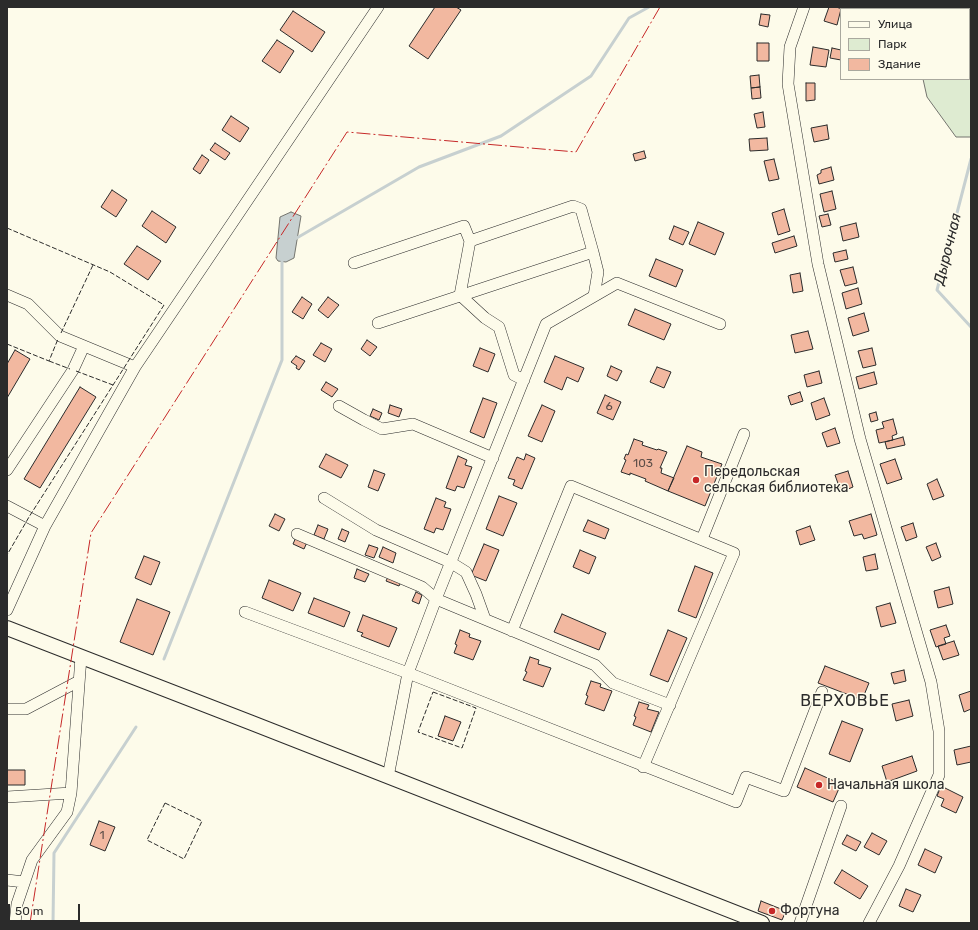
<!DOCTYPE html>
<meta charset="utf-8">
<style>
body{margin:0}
#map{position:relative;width:978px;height:930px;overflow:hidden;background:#fdfbea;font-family:Rubik,sans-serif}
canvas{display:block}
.frame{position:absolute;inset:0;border:8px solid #2b2b2b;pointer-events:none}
.legend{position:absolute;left:840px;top:8px;width:130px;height:72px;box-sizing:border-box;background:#fdfbea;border:1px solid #a9a89e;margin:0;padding:5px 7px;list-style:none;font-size:12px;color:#2b2b2b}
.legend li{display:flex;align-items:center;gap:8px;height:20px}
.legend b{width:20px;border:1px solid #a9a89e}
.scale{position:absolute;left:8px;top:904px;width:72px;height:18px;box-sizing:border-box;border:2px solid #2b2b2b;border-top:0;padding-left:5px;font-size:12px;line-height:14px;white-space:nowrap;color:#2b2b2b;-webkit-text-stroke:3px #fdfbea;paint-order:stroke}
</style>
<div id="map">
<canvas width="978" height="930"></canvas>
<div class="frame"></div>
<ul class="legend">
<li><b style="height:5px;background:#fdfbea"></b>Улица</li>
<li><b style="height:11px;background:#deebd1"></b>Парк</li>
<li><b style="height:11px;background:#f2b8a0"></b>Здание</li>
</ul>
<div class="scale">50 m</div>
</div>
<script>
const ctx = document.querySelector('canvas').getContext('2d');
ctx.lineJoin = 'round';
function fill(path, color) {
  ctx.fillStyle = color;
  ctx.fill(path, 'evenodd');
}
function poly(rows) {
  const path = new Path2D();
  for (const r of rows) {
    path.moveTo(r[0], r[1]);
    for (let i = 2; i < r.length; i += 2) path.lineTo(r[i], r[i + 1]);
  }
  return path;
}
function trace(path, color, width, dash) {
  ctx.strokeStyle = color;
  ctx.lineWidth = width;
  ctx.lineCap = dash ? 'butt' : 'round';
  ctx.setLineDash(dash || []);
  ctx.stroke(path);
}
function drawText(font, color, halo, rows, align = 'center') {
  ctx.font = font + ' Rubik,sans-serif';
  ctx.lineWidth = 3;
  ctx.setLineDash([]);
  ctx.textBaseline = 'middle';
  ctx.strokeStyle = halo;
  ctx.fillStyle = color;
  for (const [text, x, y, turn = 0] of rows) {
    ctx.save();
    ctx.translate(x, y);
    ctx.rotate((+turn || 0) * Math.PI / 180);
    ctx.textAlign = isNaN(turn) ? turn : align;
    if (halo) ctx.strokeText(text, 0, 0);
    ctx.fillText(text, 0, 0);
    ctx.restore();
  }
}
const green = poly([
 [937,7,971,7,971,137,956,137,927,97,923,79,969,79,969,9,935,9,937,7]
]);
fill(green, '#deebd1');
trace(green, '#74746e', 1);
const water = poly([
 [291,212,301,216,294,258,286,262,278,261,276,258,280,217,291,212]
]);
fill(water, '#c7d0d0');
trace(water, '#74746e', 1);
trace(poly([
 [971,159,937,290,971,327],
 [295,239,419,167,501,136,591,76,629,18,649,7],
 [164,659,282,360,282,259],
 [53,923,54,853,136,727]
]), '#c7d0d0', 3);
const building = poly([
 [435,7,456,7,461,10,428,59,409,46,435,7],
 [829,7,836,7,842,9,841,9,837,25,824,21,829,7],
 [293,11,325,32,312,52,280,30,293,11],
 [761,14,770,15,768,27,759,25,761,14],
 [277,40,294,51,280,73,262,61,277,40],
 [757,43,769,43,769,61,757,61,757,43],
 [813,47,829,50,826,67,810,65,813,47],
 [832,48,841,50,841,60,830,58,832,48],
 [759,75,760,87,751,88,750,76,759,75],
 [806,83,815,83,815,100,806,101,806,83],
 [760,87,761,98,752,99,751,88,760,87],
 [763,112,765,127,757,128,754,114,763,112],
 [231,116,249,128,240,142,222,130,231,116],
 [827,125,829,139,814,142,811,128,827,125],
 [767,138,768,150,750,151,749,139,767,138],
 [215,143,230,153,225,160,210,150,215,143],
 [644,151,646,158,635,161,633,154,644,151],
 [202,155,209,160,200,174,193,169,202,155],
 [774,159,779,179,769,181,764,161,774,159],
 [831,167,834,180,819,184,817,175,821,173,821,170,831,167],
 [112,190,127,200,116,217,101,207,112,190],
 [832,191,836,209,824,212,820,194,832,191],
 [784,209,790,231,778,235,772,213,784,209],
 [152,211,176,227,166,243,142,226,152,211],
 [828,214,831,225,822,227,819,216,828,214],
 [698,222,724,233,715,255,689,244,698,222],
 [856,223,859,237,843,241,840,227,856,223],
 [674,226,689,232,683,245,669,239,674,226],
 [794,236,797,246,775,253,772,243,794,236],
 [137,246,161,261,148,280,124,264,137,246],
 [846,250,848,259,835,262,833,253,846,250],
 [656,259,683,270,676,287,649,276,656,259],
 [853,267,857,283,845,286,840,270,853,267],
 [800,273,803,291,793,293,790,275,800,273],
 [858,288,862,304,846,309,842,293,858,288],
 [302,297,312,304,303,319,292,312,302,297],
 [328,297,339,305,328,318,318,310,328,297],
 [635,309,671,324,664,340,628,325,635,309],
 [864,313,869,331,853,336,848,318,864,313],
 [808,331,813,349,795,353,791,335,808,331],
 [367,340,377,347,370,356,361,349,367,340],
 [321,343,332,349,325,362,313,355,321,343],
 [480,348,495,354,488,372,473,366,480,348],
 [872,348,876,365,863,368,858,351,872,348],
 [15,350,30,359,7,398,7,364,15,350],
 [296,356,305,361,299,370,296,368,297,366,291,362,296,356],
 [555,356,584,368,578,382,567,377,562,390,544,382,555,356],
 [611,366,622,371,617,381,607,376,611,366],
 [657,367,671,372,664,388,650,382,657,367],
 [819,371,822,383,807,387,804,375,819,371],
 [874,372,877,384,859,389,856,377,874,372],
 [326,382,338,389,332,397,321,390,326,382],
 [80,387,96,397,40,488,24,479,80,387],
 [800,392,803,401,791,405,788,396,800,392],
 [605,395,621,402,613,420,597,413,605,395],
 [483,398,497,403,484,438,470,432,483,398],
 [824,398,830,415,816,420,811,403,824,398],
 [390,405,402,409,399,417,388,413,390,405],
 [542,405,555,411,542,442,528,436,542,405],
 [373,409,382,413,379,420,370,416,373,409],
 [876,412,878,420,871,422,869,414,876,412],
 [893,419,897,434,892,436,893,440,879,443,876,430,884,428,882,422,893,419],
 [835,428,840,443,827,447,822,433,835,428],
 [903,437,905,445,887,449,885,442,903,437],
 [634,439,643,442,642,445,657,450,658,449,667,452,660,468,662,468,661,473,674,478,668,491,645,481,646,479,630,473,630,475,621,472,626,460,624,459,626,454,628,455,634,439],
 [687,446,702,452,701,457,722,464,705,506,668,491,687,446],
 [326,454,348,465,341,478,319,467,326,454],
 [526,454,535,458,522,489,513,485,515,480,508,478,517,457,524,460,526,454],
 [458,456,467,460,465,465,472,467,464,488,457,486,455,491,446,488,458,456],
 [895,459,902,479,887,484,880,464,895,459],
 [374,470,385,474,378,491,368,487,374,470],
 [848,471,853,487,841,492,835,475,848,471],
 [937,479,944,496,933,500,927,484,937,479],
 [499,496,517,503,503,536,486,529,499,496],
 [436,498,446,502,444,507,451,509,443,530,436,528,434,533,424,529,436,498],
 [275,514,285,519,279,531,269,526,275,514],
 [871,514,877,535,864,539,862,534,854,536,849,521,871,514],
 [588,520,609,529,605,539,583,531,588,520],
 [913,523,917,537,906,541,901,527,913,523],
 [318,525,328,529,324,539,314,535,318,525],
 [810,526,815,540,800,545,796,531,810,526],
 [342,529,349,532,345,542,338,539,342,529],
 [297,535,308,540,304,549,293,544,297,535],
 [936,543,941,557,932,561,926,547,936,543],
 [484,544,499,550,486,581,471,575,484,544],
 [369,545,378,548,374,558,365,555,369,545],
 [383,547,396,553,393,563,379,557,383,547],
 [580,550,596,557,589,574,573,567,580,550],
 [875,554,878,569,866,571,863,557,875,554],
 [144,556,160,562,151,585,135,578,144,556],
 [695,566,713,573,696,618,678,611,695,566],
 [357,569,369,574,365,582,354,578,357,569],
 [389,575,402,580,399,586,386,581,389,575],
 [269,580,301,593,293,611,262,598,269,580],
 [949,587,953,604,938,608,934,591,949,587],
 [416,592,422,595,419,604,412,601,416,592],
 [314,598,350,612,344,627,308,613,314,598],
 [137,599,170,612,153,655,120,642,137,599],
 [890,603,896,623,881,627,876,607,890,603],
 [562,614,606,633,599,650,554,632,562,614],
 [363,615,397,628,389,647,361,636,363,633,357,631,363,615],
 [946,625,950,636,944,638,946,644,936,647,930,630,946,625],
 [460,630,470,634,469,637,481,641,473,660,454,653,457,645,455,644,460,630],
 [668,630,687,638,668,682,650,675,668,630],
 [954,641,959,655,943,660,938,646,954,641],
 [530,657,539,660,538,664,551,668,543,687,523,680,527,672,525,671,530,657],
 [825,666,869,683,862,700,818,683,825,666],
 [904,670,906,681,894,684,891,673,904,670],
 [591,681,601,684,600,687,612,691,604,711,585,704,588,696,586,695,591,681],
 [971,691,971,709,964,712,959,695,971,691],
 [909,700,913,716,896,721,892,704,909,700],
 [639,702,649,705,647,709,659,712,651,732,633,725,636,717,634,716,639,702],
 [445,716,461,722,453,741,438,736,445,716],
 [842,721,863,729,850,762,829,754,842,721],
 [971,746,971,762,957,765,954,750,971,746],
 [912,756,917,771,887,782,882,766,912,756],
 [805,768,841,784,833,802,797,787,805,768],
 [7,770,25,770,25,785,7,785,7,770],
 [941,786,963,797,956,813,941,806,944,799,937,796,941,786],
 [99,821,115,827,105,851,90,845,99,821],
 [872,833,887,841,879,855,864,847,872,833],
 [847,835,861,842,856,851,842,844,847,835],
 [925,849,942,857,935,873,918,865,925,849],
 [842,870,868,886,860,899,834,883,842,870],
 [906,889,921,895,913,912,899,906,906,889],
 [761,901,786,911,782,920,758,911,761,901]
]);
fill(building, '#f2b8a0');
trace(building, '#2b2b2b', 1);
const minor = poly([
 [804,7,790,47,788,84,818,264,860,439,931,682,939,731,939,775,899,866,869,923],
 [470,241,460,295,485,318,499,327,514,375,524,380],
 [354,263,464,226,470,241,573,206,581,209,593,252],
 [7,295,28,304,60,336,135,367],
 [378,323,593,252,598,272,594,296],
 [339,406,364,420,382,429,413,424,493,458],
 [7,470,73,370,84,346],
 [324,498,376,530,450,562,466,572,476,594,485,619],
 [7,506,45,526],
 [297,534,422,587,436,599,595,665,613,683,670,705],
 [702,539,744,434],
 [7,610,45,526,135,367,378,7],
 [245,612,408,673,736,802,746,777,784,791,822,692],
 [512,631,571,486,734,553,643,767],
 [7,709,26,709,79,681],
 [388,777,408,673,436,599,546,324,617,283,720,324],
 [7,797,71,793],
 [7,880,24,882],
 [15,923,17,904,32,860,67,812,71,793,81,657],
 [800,923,841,806]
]);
const major = poly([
 [7,628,252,723,762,923]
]);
trace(minor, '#2b2b2b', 12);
trace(major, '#2b2b2b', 16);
trace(minor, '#fdfbea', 11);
trace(major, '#fdfbea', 14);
trace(poly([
 [7,228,110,272,164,305,29,517,7,555],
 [61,333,93,265],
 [7,344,49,361,58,339],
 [49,361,70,369],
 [76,371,113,385],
 [433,692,476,708,462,748,418,732,433,692],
 [165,803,202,821,184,859,147,840,165,803]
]), '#2b2b2b', 1, [5, 2]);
trace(poly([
 [30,923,91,533,347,132,576,152,660,7]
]), '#c62828', 1, [14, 3, 2, 3]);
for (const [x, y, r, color] of [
 [696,480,4,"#c62828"],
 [819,785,4,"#c62828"],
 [772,911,4,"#c62828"]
]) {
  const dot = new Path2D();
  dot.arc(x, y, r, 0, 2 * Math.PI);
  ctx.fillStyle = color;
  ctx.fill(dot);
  trace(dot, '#fdfbea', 1.5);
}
drawText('12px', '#5d4e48', null, [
 ["6",609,407],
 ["103",643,464],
 ["1",102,836]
]);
drawText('14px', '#2b2b2b', '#fdfbea', [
 ["Передольская",704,472],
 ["сельская библиотека",704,488],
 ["Начальная школа",827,785],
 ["Фортуна",780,911]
], 'left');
drawText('italic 15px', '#2b2b2b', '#fdfbea', [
 ["Дырочная",948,249,-76]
]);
ctx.letterSpacing = '1px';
drawText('16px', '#2b2b2b', '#fdfbea', [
 ["ВЕРХОВЬЕ",845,701]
]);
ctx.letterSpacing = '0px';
</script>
